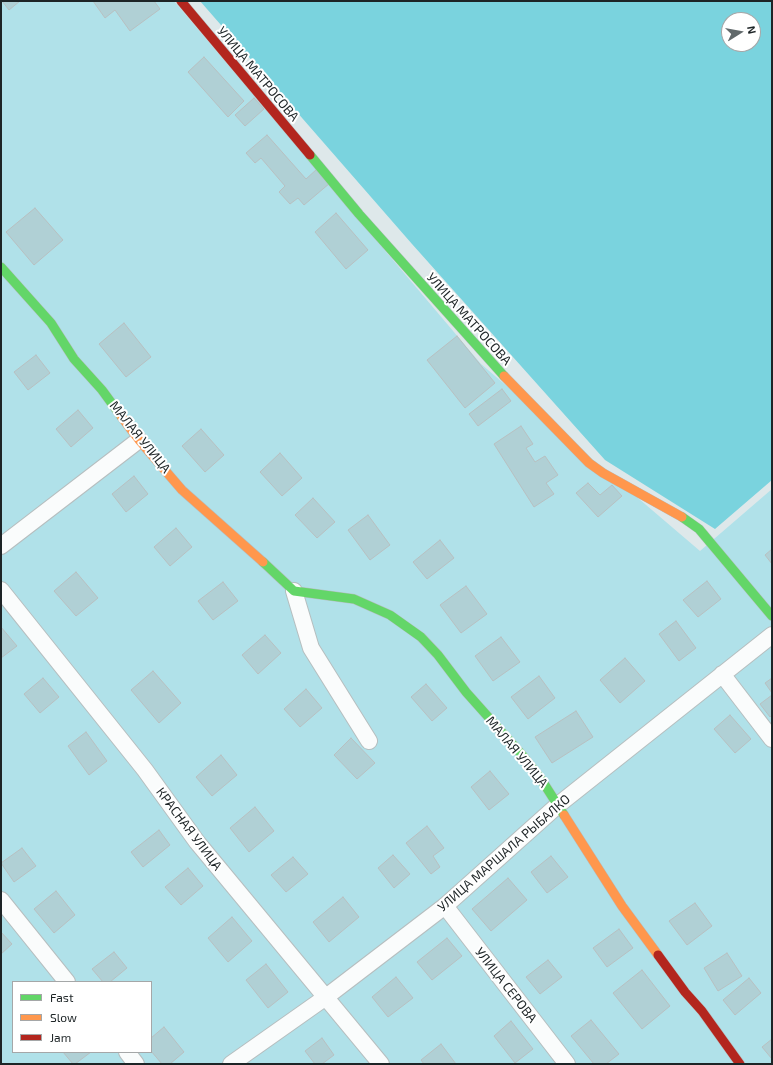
<!DOCTYPE html>
<meta charset="utf-8">
<style>
body{margin:0}
#map{position:relative;width:773px;height:1065px;overflow:hidden;background:#dee8ea;font-family:"Exo 2",sans-serif}
canvas{display:block}
.frame{position:absolute;inset:0;border:2px solid #1d2426;pointer-events:none}
.legend{position:absolute;left:12px;top:981px;width:140px;height:72px;box-sizing:border-box;background:#fff;border:1px solid #a5a7a8;margin:0;padding:5px 7px;list-style:none;font-size:12px;color:#1d2426}
.legend li{display:flex;align-items:center;gap:8px;height:20px}
.legend b{width:20px;border:1px solid #a5a7a8}
.north{position:absolute;left:721px;top:12px;width:40px;height:40px;box-sizing:border-box;background:#fff;border:1px solid #a5a7a8;border-radius:50%;rotate:79deg;font-size:11px;font-weight:700;line-height:16px;text-align:center;color:#1d2426}
.north::after{content:'';display:block;margin:auto;width:14px;height:18px;background:#61696b;clip-path:polygon(50% 0,100% 100%,50% 72%,0 100%)}
</style>
<div id="map">
<canvas width="773" height="1065"></canvas>
<div class="frame"></div>
<ul class="legend">
<li><b style="height:5px;background:#63d668"></b>Fast</li>
<li><b style="height:5px;background:#ff974d"></b>Slow</li>
<li><b style="height:5px;background:#b3261e"></b>Jam</li>
</ul>
<div class="north">N</div>
</div>
<script>
const ctx = document.querySelector('canvas').getContext('2d');
ctx.lineJoin = 'round';
function fill(path, color) {
  ctx.fillStyle = color;
  ctx.fill(path, 'evenodd');
}
function poly(rows) {
  const path = new Path2D();
  for (const r of rows) {
    path.moveTo(r[0], r[1]);
    for (let i = 2; i < r.length; i += 2) path.lineTo(r[i], r[i + 1]);
  }
  return path;
}
function trace(path, color, width, dash) {
  ctx.strokeStyle = color;
  ctx.lineWidth = width;
  ctx.lineCap = dash ? 'butt' : 'round';
  ctx.setLineDash(dash || []);
  ctx.stroke(path);
}
function drawText(font, color, halo, rows, align = 'center') {
  ctx.font = font + ' "Exo 2",sans-serif';
  ctx.lineWidth = 4;
  ctx.setLineDash([]);
  ctx.textBaseline = 'middle';
  ctx.strokeStyle = halo;
  ctx.fillStyle = color;
  for (const [text, x, y, turn = 0] of rows) {
    ctx.save();
    ctx.translate(x, y);
    ctx.rotate((+turn || 0) * Math.PI / 180);
    ctx.textAlign = isNaN(turn) ? turn : align;
    if (halo) ctx.strokeText(text, 0, 0);
    ctx.fillText(text, 0, 0);
    ctx.restore();
  }
}
fill(poly([
 [1,1,174,1,481,364,700,551,772,489,772,1064,1,1064],
 [13,982,151,982,151,1052,13,1052]
]), '#b0e1e9');
fill(poly([
 [200,1,772,1,772,480,715,529,605,460,412,244],
 [729,20,753,20,753,44,729,44]
]), '#7ad3de');
const building = poly([
 [2,1,20,1,9,10,2,1],
 [93,1,154,1,160,9,130,31,115,10,105,18,93,1],
 [204,57,244,101,228,117,188,72,204,57],
 [254,98,264,109,245,126,235,115,254,98],
 [267,135,306,179,317,169,330,183,304,205,298,198,290,204,279,192,285,186,261,158,255,163,246,153,267,135],
 [35,208,63,240,34,265,6,232,35,208],
 [336,213,368,250,346,269,315,232,336,213],
 [124,323,151,357,126,377,99,344,124,323],
 [457,336,495,383,465,408,427,360,457,336],
 [36,355,50,373,28,390,14,372,36,355],
 [502,389,511,401,478,426,469,414,502,389],
 [78,410,93,428,71,447,56,429,78,410],
 [521,426,533,444,526,448,535,462,545,456,558,475,546,483,554,494,534,507,494,444,521,426],
 [201,429,224,455,205,472,182,446,201,429],
 [280,453,302,478,282,496,260,472,280,453],
 [134,476,148,494,126,512,112,494,134,476],
 [588,483,600,495,612,485,622,496,598,517,576,493,588,483],
 [313,498,335,522,317,538,295,515,313,498],
 [368,515,390,545,370,560,348,530,368,515],
 [176,528,192,547,170,566,154,547,176,528],
 [440,540,454,558,427,579,413,562,440,540],
 [772,549,772,564,765,555,772,549],
 [76,572,98,598,76,616,54,591,76,572],
 [707,581,721,599,698,617,683,600,707,581],
 [223,582,238,601,213,620,198,601,223,582],
 [466,586,487,614,461,633,440,605,466,586],
 [676,621,696,648,679,661,659,634,676,621],
 [1,627,17,646,1,658,1,627],
 [265,635,281,653,258,674,242,655,265,635],
 [501,637,520,662,493,681,475,656,501,637],
 [625,658,645,681,620,703,600,680,625,658],
 [153,671,181,703,159,723,131,690,153,671],
 [539,676,555,698,528,719,511,697,539,676],
 [43,678,59,697,40,713,24,694,43,678],
 [772,678,772,693,765,683,772,678],
 [426,684,447,708,432,721,411,697,426,684],
 [306,689,322,708,300,727,284,709,306,689],
 [772,695,772,715,770,717,760,704,772,695],
 [576,711,593,737,552,763,535,737,576,711],
 [730,715,751,739,735,753,714,729,730,715],
 [86,732,107,761,89,775,68,746,86,732],
 [351,738,375,763,357,779,334,755,351,738],
 [221,755,237,775,212,796,196,777,221,755],
 [490,771,509,794,489,810,471,787,490,771],
 [255,807,274,831,249,852,230,828,255,807],
 [427,826,444,848,433,856,440,867,431,874,406,843,427,826],
 [159,830,170,845,143,867,131,852,159,830],
 [22,848,36,866,14,882,1,863,22,848],
 [393,855,410,874,394,888,378,868,393,855],
 [551,856,568,877,547,893,531,872,551,856],
 [293,857,308,874,286,892,271,875,293,857],
 [188,868,203,886,181,905,165,887,188,868],
 [508,878,527,900,491,931,472,909,508,878],
 [56,891,75,915,54,933,34,909,56,891],
 [343,897,359,917,329,942,313,922,343,897],
 [695,903,712,926,687,945,669,921,695,903],
 [232,917,252,941,228,962,208,938,232,917],
 [619,929,633,948,607,967,593,948,619,929],
 [1,932,12,944,1,954,1,932],
 [447,938,462,956,432,980,417,962,447,938],
 [114,952,127,968,110,982,103,982,92,969,114,952],
 [727,953,742,976,718,991,704,968,727,953],
 [548,960,562,977,540,994,526,977,548,960],
 [266,964,288,992,268,1008,246,980,266,964],
 [642,970,670,1006,642,1029,613,993,642,970],
 [396,977,413,998,388,1017,372,997,396,977],
 [749,978,761,993,735,1015,723,1000,749,978],
 [591,1020,619,1054,606,1064,594,1064,571,1036,591,1020],
 [511,1021,533,1049,515,1063,494,1036,511,1021],
 [164,1027,184,1052,170,1064,162,1064,151,1051,151,1038,164,1027],
 [322,1038,334,1055,322,1064,315,1064,305,1051,322,1038],
 [772,1039,772,1059,762,1047,772,1039],
 [441,1044,456,1064,424,1064,421,1060,441,1044],
 [63,1052,91,1052,75,1064,73,1064,63,1052]
]);
fill(building, '#b0d0d5');
trace(building, '#b8c0c1', 1);
const street = poly([
 [1,546,139,440],
 [1,590,145,770,197,842,381,1064],
 [294,591,311,648,369,741],
 [722,674,772,739],
 [1,900,67,982],
 [445,906,567,1064],
 [127,1052,136,1064],
 [231,1064,326,997,445,906,558,805,772,635]
]);
const fast = poly([
 [310,155,359,214,504,376],
 [1,267,51,323,74,359,102,390,121,416],
 [682,517,699,529,772,616],
 [263,562,294,591,354,599,390,615,421,637,438,655,466,692,523,756,541,779,564,815]
]);
const slow = poly([
 [504,376,589,463,603,473,682,517],
 [121,416,139,440,182,490,263,562],
 [564,815,622,906,658,955]
]);
const jam = poly([
 [181,1,310,155],
 [658,955,685,992,702,1011,740,1064]
]);
trace(street, '#b6bebf', 18);
trace(fast, '#b6bebf', 10);
trace(slow, '#b6bebf', 10);
trace(jam, '#b6bebf', 10);
trace(street, '#fafcfc', 16);
trace(fast, '#63d668', 9);
trace(slow, '#ff974d', 9);
trace(jam, '#b3261e', 9);
drawText('13px', '#1d2426', '#fff', [
 ["УЛИЦА МАТРОСОВА",258,74,50],
 ["УЛИЦА МАТРОСОВА",469,319,48],
 ["МАЛАЯ УЛИЦА",140,437,51],
 ["МАЛАЯ УЛИЦА",517,752,50],
 ["КРАСНАЯ УЛИЦА",189,829,53],
 ["УЛИЦА МАРШАЛА РЫБАЛКО",504,853,-41],
 ["УЛИЦА СЕРОВА",506,985,52]
]);
</script>
